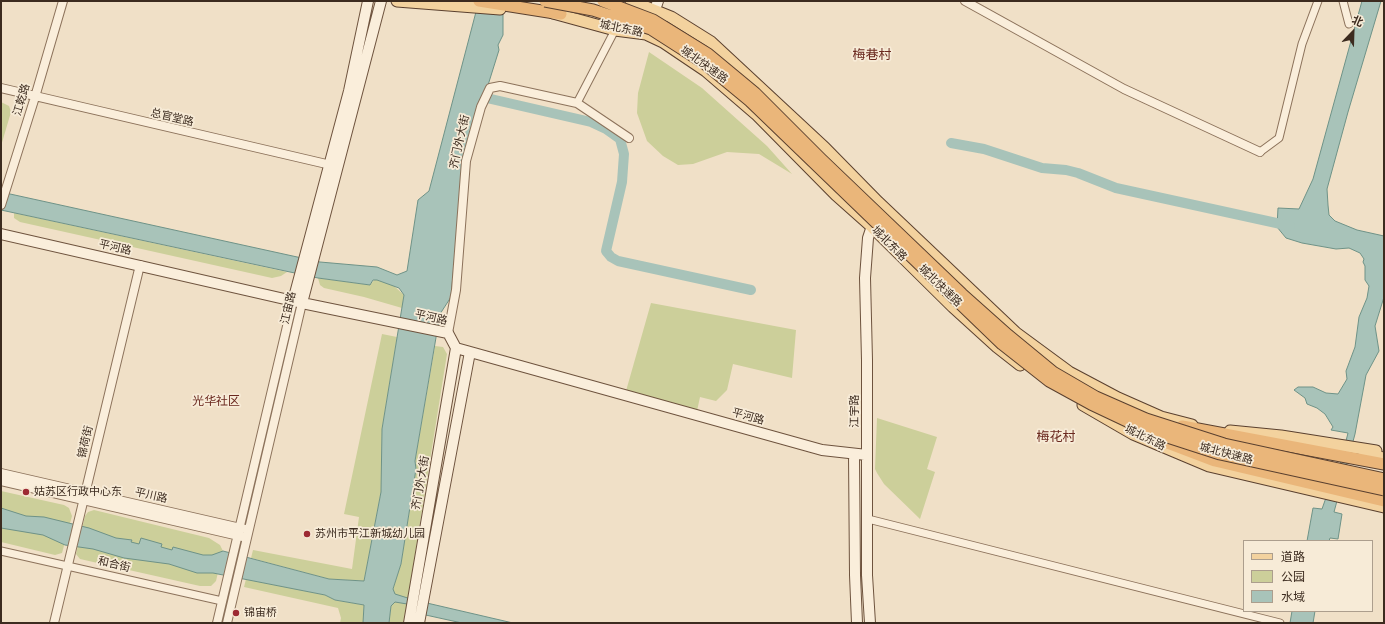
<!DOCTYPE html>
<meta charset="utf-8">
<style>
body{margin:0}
#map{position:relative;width:1385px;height:624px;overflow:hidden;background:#f0e0c7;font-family:"Times New Roman","Noto Sans SC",serif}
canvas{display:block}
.frame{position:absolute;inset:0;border:2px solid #3c2b1f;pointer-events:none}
.legend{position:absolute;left:1243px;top:540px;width:130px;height:72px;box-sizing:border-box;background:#f7ebd7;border:1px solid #ac9e8d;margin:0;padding:5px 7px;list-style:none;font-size:12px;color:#3c2b1f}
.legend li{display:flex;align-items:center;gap:8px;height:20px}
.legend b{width:20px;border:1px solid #ac9e8d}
.north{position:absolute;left:1333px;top:12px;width:40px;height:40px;-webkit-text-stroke:3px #f7ebd7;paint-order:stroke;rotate:23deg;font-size:11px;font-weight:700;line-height:16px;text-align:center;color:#3c2b1f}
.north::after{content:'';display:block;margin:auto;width:14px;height:18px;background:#3c2b1f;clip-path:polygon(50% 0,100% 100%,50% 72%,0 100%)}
</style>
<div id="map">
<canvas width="1385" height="624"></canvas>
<div class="frame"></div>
<ul class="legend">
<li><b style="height:5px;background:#f3d29e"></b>道路</li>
<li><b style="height:11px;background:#cccf9a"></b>公园</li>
<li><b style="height:11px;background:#a8c3b9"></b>水域</li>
</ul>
<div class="north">北</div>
</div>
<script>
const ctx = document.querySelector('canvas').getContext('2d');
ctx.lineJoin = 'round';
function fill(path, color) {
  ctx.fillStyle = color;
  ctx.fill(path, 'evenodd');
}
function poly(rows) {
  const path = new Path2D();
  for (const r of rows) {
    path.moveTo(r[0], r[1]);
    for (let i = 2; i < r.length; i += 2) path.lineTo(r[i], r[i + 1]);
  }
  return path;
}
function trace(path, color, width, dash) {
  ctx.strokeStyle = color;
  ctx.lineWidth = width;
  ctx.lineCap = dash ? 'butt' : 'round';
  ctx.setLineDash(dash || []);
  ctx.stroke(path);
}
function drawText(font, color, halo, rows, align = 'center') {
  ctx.font = font + ' "Times New Roman","Noto Sans SC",serif';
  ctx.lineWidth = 3.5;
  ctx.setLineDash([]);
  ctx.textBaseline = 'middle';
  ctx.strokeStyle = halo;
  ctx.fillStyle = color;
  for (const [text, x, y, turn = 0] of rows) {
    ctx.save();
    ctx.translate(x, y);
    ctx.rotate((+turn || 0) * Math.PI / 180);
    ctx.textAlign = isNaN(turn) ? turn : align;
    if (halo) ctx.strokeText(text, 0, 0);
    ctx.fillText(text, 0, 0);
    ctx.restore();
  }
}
fill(poly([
 [649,52,702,88,767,146,792,174,759,154,727,152,693,164,678,165,663,156,647,141,637,113,638,93],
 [1,102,9,106,11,112,1,146],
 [14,213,287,272,281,276,272,278,20,222,14,218],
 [318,278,370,285,375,279,394,286,404,295,402,308,364,297,324,288,320,285],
 [651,303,796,330,792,378,733,364,727,390,716,401,700,397,697,411,626,391],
 [382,334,397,337,382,429,381,492,364,581,329,579,251,558,253,550,352,569,359,517,344,514],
 [435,346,443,347,447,354,408,598,403,623,389,623,393,589,401,564,416,469,415,461],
 [877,418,937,437,927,469,935,472,920,519,884,484,877,473,875,469],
 [1,491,64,505,69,508,72,516,62,553,55,555,1,542],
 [94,510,209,538,220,545,223,551,216,581,211,586,200,586,80,559,76,554,85,516,88,512],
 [246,579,325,595,335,600,364,605,363,623,340,623,341,618,338,608,244,587]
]), '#cccf9a');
const water = poly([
 [1362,1,1381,1,1348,112,1327,189,1328,205,1329,215,1335,221,1357,230,1384,236,1384,297,1375,326,1379,351,1366,375,1355,434,1334,512,1342,514,1338,539,1330,538,1329,541,1307,541,1313,508,1322,509,1328,492,1333,492,1348,433,1331,430,1333,427,1325,414,1317,408,1307,404,1305,398,1294,390,1298,387,1313,387,1326,393,1338,394,1347,379,1346,371,1355,347,1359,317,1367,298,1369,286,1365,280,1365,266,1363,262,1364,259,1360,253,1349,248,1336,249,1302,243,1286,238,1277,227,1278,208,1299,209,1313,179,1362,1],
 [503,7,503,35,498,45,499,50,463,165,451,297,440,314,415,461,416,469,401,564,393,589,395,594,414,600,513,623,462,623,412,612,413,605,395,602,391,606,389,623,363,623,364,605,335,600,325,595,213,573,197,573,169,564,124,558,93,549,65,545,43,535,1,528,1,508,26,516,44,517,89,528,116,538,132,540,131,542,139,544,141,538,162,544,161,547,172,550,173,547,203,555,212,555,223,551,329,579,364,581,381,492,382,429,404,295,399,288,377,280,373,280,370,285,318,278,1,210,1,192,320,262,377,267,397,275,407,271,418,200,429,191,477,8,503,7],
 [1292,611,1315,611,1313,623,1290,623,1292,611]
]);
fill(water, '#a8c3b9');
trace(water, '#6e9287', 1);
trace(poly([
 [478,96,591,122,606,129,620,139,624,154,622,182,606,251,611,257,618,261,751,290],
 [951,143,984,149,1042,168,1066,170,1078,173,1116,188,1290,226]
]), '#a8c3b9', 10);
const minor = poly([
 [1343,1,1349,24],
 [577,103,615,30],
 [1260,152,1279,138,1302,44,1318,1],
 [868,519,1280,623],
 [1,551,222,601]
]);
const tertiary = poly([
 [965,1,1124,89,1260,152],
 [1,88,335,166],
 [1,205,35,97,63,1],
 [448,333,456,290,466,161,481,107,490,88,500,86,577,103,629,138],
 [1,473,245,529],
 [1,481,243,537],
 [54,623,140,265],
 [217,623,293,301],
 [227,623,302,303]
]);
const secondary = poly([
 [652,18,658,1],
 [1,234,302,303,448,333,456,348,822,450,867,455],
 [293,301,349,91,368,1],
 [302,303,381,1],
 [854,455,855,575,857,623],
 [409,623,456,348],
 [419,623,470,352],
 [870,623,867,575,867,360,865,278,868,238,874,220]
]);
const primary = poly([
 [397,1,500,9],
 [631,1,671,17,711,42,825,148,878,202,1016,333,1069,372,1118,398,1161,417,1192,425],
 [553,13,615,30,646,34,663,42,706,71,756,114,836,195,872,227,953,307,997,347,1020,365],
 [1083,405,1133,434,1209,466,1384,507],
 [1230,431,1281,436,1376,451],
 [1365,455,1384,458]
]);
const trunk = poly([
 [479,1,561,14],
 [1182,426,1384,464],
 [1144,434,1215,461,1384,501]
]);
trace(minor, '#8c725b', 9);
trace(tertiary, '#8c725b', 10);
trace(secondary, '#6e533e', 12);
trace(primary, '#5a402f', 13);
trace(trunk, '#5a402f', 13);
trace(minor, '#faeedb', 7);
trace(tertiary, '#faeedb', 8);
trace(secondary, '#faeedb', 10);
trace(primary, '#f3d29e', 11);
trace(trunk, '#eab67a', 11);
const trunkBridge = poly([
 [545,1,593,10,651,29,704,63,750,101,1002,344,1049,381,1091,404,1146,430,1220,454,1384,490],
 [603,1,653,20,708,54,755,93,821,159,962,294,1008,335,1053,372,1096,397,1146,419,1224,444,1384,479]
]);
trace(trunkBridge, '#5a402f', 13, []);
trace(trunkBridge, '#eab67a', 11);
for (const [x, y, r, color] of [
 [26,492,4,"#9d2a33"],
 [307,534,4,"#9d2a33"],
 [236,613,4,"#9d2a33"]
]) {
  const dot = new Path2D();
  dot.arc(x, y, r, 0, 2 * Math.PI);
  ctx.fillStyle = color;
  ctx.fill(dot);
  trace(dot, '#f7ebd7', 1.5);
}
drawText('11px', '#3c2b1f', '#f7ebd7', [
 ["城北东路",621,29,12],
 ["城北快速路",704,65,36],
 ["江乾路",22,100,-73],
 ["总官堂路",172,118,13],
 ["齐门外大街",460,142,-77],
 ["城北东路",889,244,45],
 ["平河路",115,248,13],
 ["城北快速路",940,286,44],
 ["江宙路",289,308,-77],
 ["平河路",431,318,13],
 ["江宇路",855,411,-90],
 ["平河路",748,417,16],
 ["城北东路",1145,438,26],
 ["锦荷街",86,442,-77],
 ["城北快速路",1226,454,15],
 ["齐门外大街",421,483,-80],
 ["平川路",151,496,13],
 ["和合街",114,565,13]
]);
drawText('11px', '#3c2b1f', '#f7ebd7', [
 ["姑苏区行政中心东",34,492],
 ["苏州市平江新城幼儿园",315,534],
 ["锦宙桥",244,613]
], 'left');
drawText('12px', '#6a281e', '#f7ebd7', [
 ["光华社区",216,402]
]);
drawText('13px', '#6a281e', '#f7ebd7', [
 ["梅巷村",872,56],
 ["梅花村",1056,438]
]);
</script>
